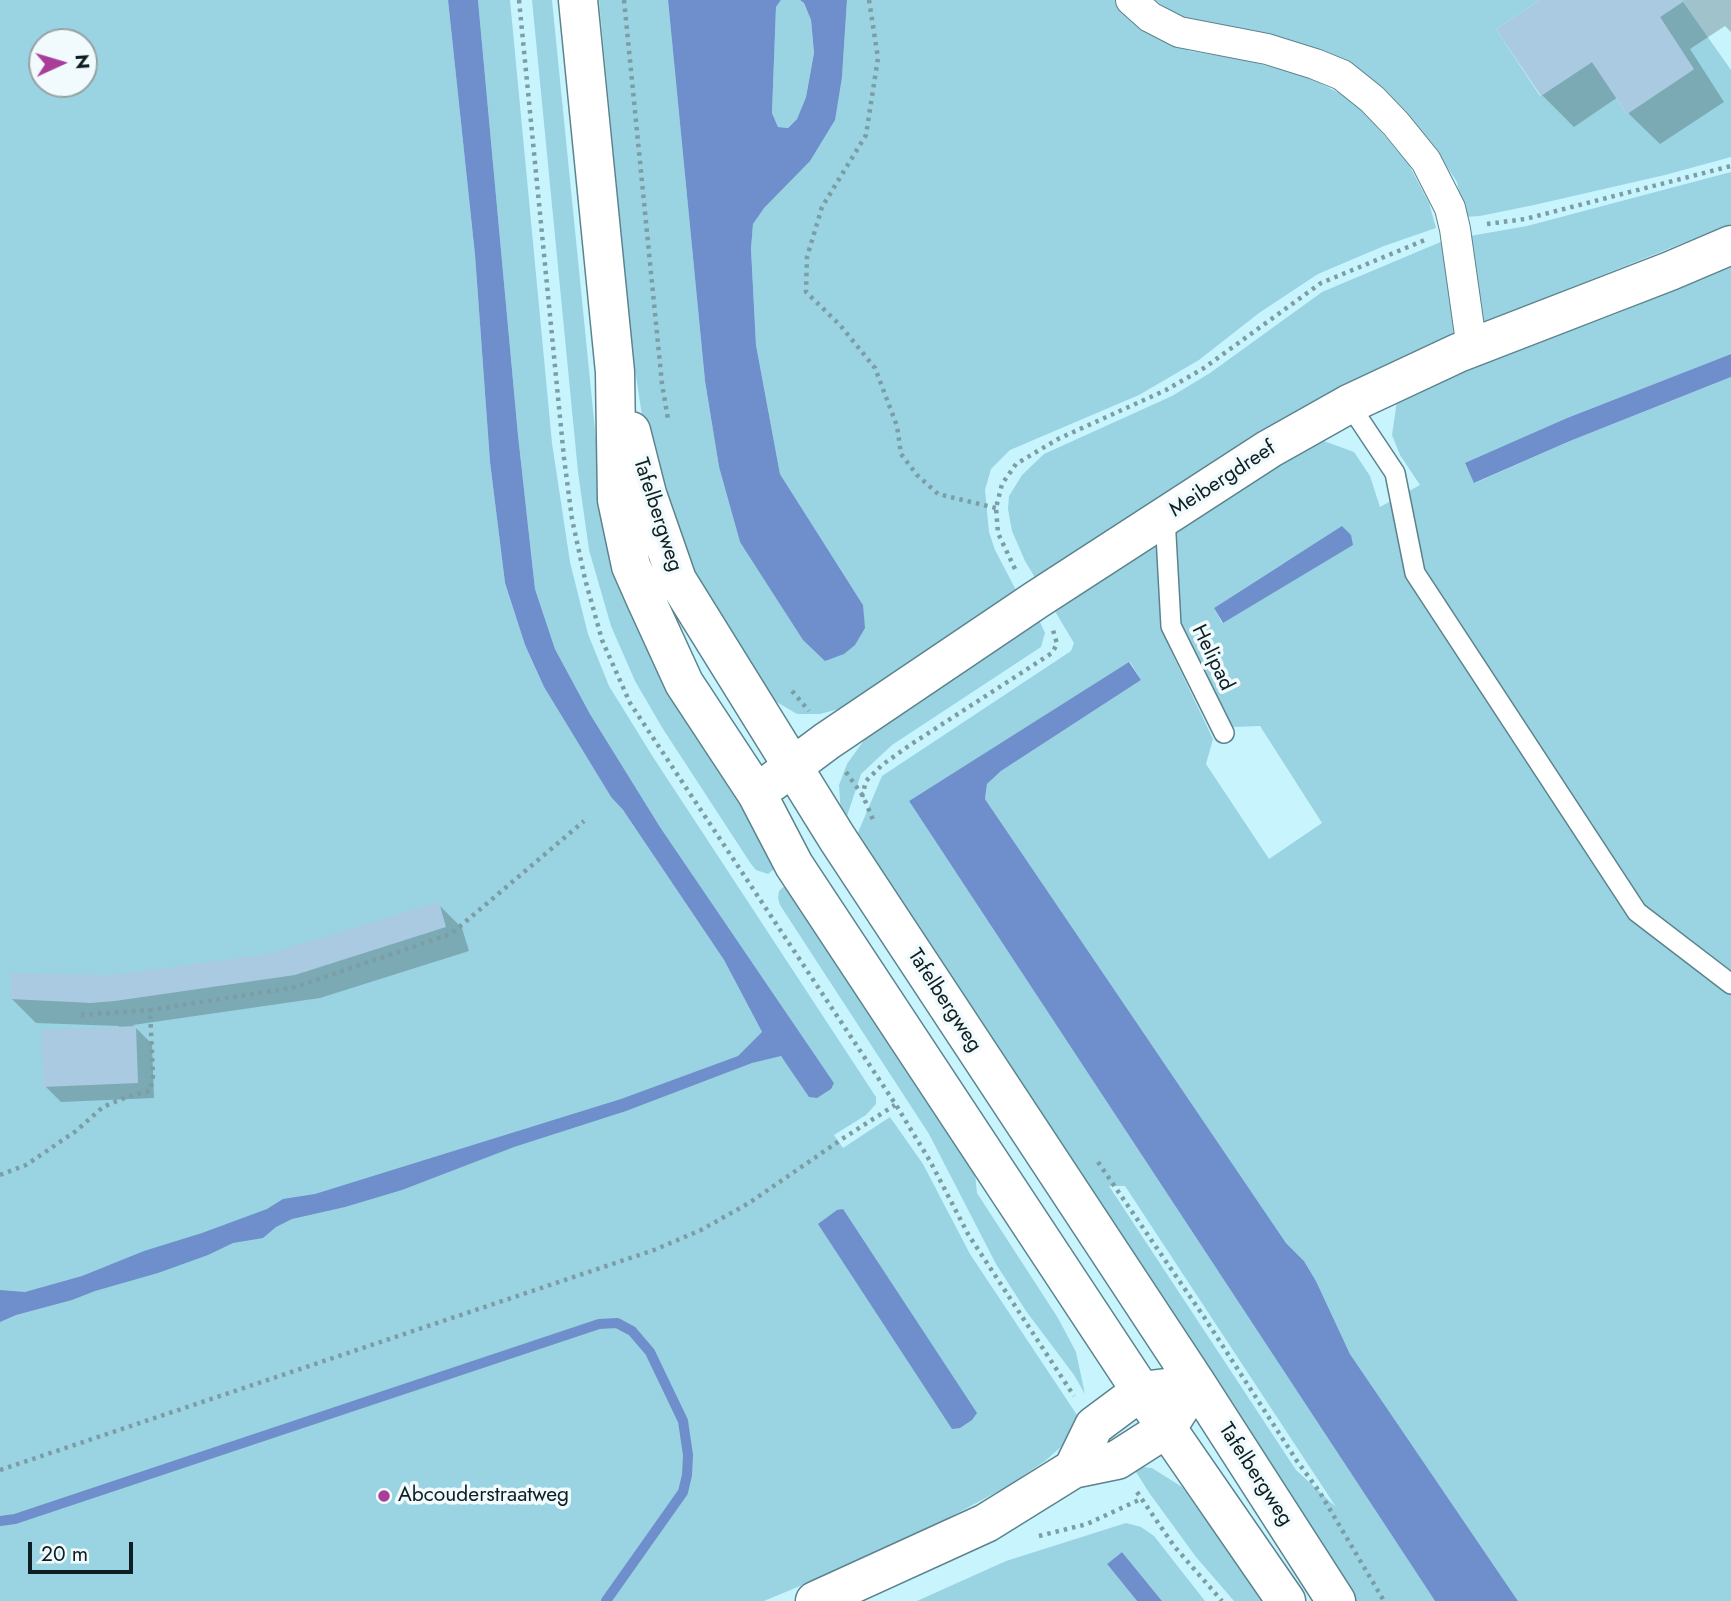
<!DOCTYPE html>
<style>
body{margin:0}
#map{position:relative;width:1731px;height:1601px;overflow:hidden;background:#c8f4fe;font-family:Jost,sans-serif}
canvas{display:block}
.north{position:absolute;left:28px;top:28px;width:70px;height:70px;box-sizing:border-box;background:#f1fafc;border:2px solid #96a2a5;border-radius:50%;rotate:86deg;font-size:19px;font-weight:700;line-height:28px;text-align:center;color:#0e1f23}
.north::after{content:'';display:block;margin:auto;width:24px;height:32px;background:#aa3c9a;clip-path:polygon(50% 0,100% 100%,50% 72%,0 100%)}
.scale{position:absolute;left:28px;top:1542px;width:105px;height:32px;box-sizing:border-box;border:4px solid #0e1f23;border-top:0;padding-left:9px;font-size:21px;line-height:24px;white-space:nowrap;color:#0e1f23;-webkit-text-stroke:5px #f1fafc;paint-order:stroke}
</style>
<div id="map">
<canvas width="1731" height="1601"></canvas>
<div class="north">N</div>
<div class="scale">20 m</div>
</div>
<script>
const ctx = document.querySelector('canvas').getContext('2d');
ctx.lineJoin = 'round';
function fill(path, color) {
  ctx.fillStyle = color;
  ctx.fill(path, 'evenodd');
}
function poly(rows) {
  const path = new Path2D();
  for (const r of rows) {
    path.moveTo(r[0], r[1]);
    for (let i = 2; i < r.length; i += 2) path.lineTo(r[i], r[i + 1]);
  }
  return path;
}
function trace(path, color, width, dash) {
  ctx.strokeStyle = color;
  ctx.lineWidth = width;
  ctx.lineCap = dash ? 'butt' : 'round';
  ctx.setLineDash(dash || []);
  ctx.stroke(path);
}
function drawText(font, color, halo, rows, align = 'center') {
  ctx.font = font + ' Jost,sans-serif';
  ctx.lineWidth = 7;
  ctx.setLineDash([]);
  ctx.textBaseline = 'middle';
  ctx.strokeStyle = halo;
  ctx.fillStyle = color;
  for (const [text, x, y, turn = 0] of rows) {
    ctx.save();
    ctx.translate(x, y);
    ctx.rotate((+turn || 0) * Math.PI / 180);
    ctx.textAlign = isNaN(turn) ? turn : align;
    if (halo) ctx.strokeText(text, 0, 0);
    ctx.fillText(text, 0, 0);
    ctx.restore();
  }
}
fill(poly([
 [0,0,448,0,475,255,490,462,505,583,525,645,544,687,611,797,623,810,724,960,762,1032,795,1074,809,1096,834,1083,660,827,590,714,555,649,535,589,518,435,478,0,510,0,552,443,570,562,588,634,609,686,653,757,876,1097,876,1104,866,1115,834,1135,843,1148,890,1117,923,1164,970,1254,1079,1418,1070,1439,1045,1461,1008,1486,898,1545,764,1601,0,1601],
 [42,42,84,42,84,84,42,84],
 [532,0,552,0,599,470,612,553,638,630,662,681,693,733,779,865,768,874,756,870,751,864,663,729,635,681,611,626,589,550,578,472],
 [599,0,668,0,705,381,719,467,740,542,863,605,780,474,756,345,751,249,753,224,842,77,847,0,1116,0,1122,10,1147,33,1190,51,1245,60,1308,77,1343,95,1368,116,1409,165,1429,203,1436,228,1384,246,1318,274,1259,313,1199,360,1139,395,1010,450,991,469,985,490,989,532,995,550,1017,592,1015,596,839,709,820,714,797,714,768,697,720,639,650,469,633,356],
 [781,0,800,0,804,3,811,20,814,53,806,97,797,119,788,128,778,127,772,113,776,7],
 [1154,0,1540,0,1496,29,1540,96,1592,62,1627,114,1693,70,1660,17,1683,2,1731,70,1731,157,1665,175,1534,205,1480,216,1464,217,1457,182,1437,152,1407,115,1382,88,1348,62,1186,20],
 [1731,172,1731,224,1479,324,1470,236,1527,226],
 [1443,241,1456,332,1325,397,1037,581,1025,561,1012,531,1008,509,1009,496,1022,475,1044,454,1172,396,1210,373,1322,292],
 [1731,267,1731,354,1567,418,1465,464,1475,483,1570,441,1731,377,1731,1601,1518,1601,1350,1354,1316,1281,1304,1261,1286,1243,985,799,987,784,1001,771,1141,680,1130,662,909,801,1435,1601,1350,1601,854,842,882,776,1071,651,1074,643,1053,608,1321,440,1354,452,1370,476,1380,507,1420,485,1400,455,1392,435,1397,401,1466,370,1616,314],
 [1284,563,1293,580,1222,623,1214,608],
 [1187,638,1232,727,1260,726,1322,823,1269,859,1206,764,1213,739,1170,649],
 [1109,1186,1125,1186,1336,1507,1296,1470],
 [1039,620,1045,633,1041,647,892,745,861,774,846,819,841,815,839,785,847,764,867,736],
 [790,881,974,1164,977,1193,1058,1318,1076,1352,1085,1394,1074,1375,1026,1311,996,1264,929,1134,780,905,778,898,779,891],
 [1142,1467,1152,1468,1182,1487,1264,1601,1234,1601,1196,1557,1150,1494,1136,1472,1135,1468],
 [1126,1523,1141,1527,1154,1536,1205,1601,1162,1601,1122,1552,1107,1564,1137,1601,917,1601,1006,1561]
]), '#9ad4e2');
fill(poly([
 [448,0,478,0,518,435,535,589,555,649,590,714,660,827,834,1083,831,1089,817,1098,809,1097,781,1056,752,1063,626,1111,514,1147,402,1190,345,1207,292,1219,276,1227,263,1238,233,1243,208,1255,158,1273,95,1291,72,1300,16,1315,0,1322,0,1290,25,1292,82,1276,144,1251,202,1233,267,1209,283,1199,315,1194,621,1099,738,1056,762,1032,724,960,623,810,611,797,544,687,525,645,505,583,490,462,475,255],
 [668,0,781,0,776,7,772,113,778,127,788,128,797,119,806,97,814,53,811,20,804,3,800,0,847,0,842,77,835,120,810,161,764,208,753,224,751,249,756,345,780,474,863,605,865,628,855,645,844,654,825,661,803,640,740,542,719,467,705,381],
 [1731,354,1731,377,1570,441,1474,483,1465,463,1567,418],
 [1342,526,1351,535,1353,545,1223,623,1214,608],
 [1129,662,1141,680,1001,771,987,784,985,799,1286,1243,1304,1261,1316,1281,1350,1354,1518,1601,1435,1601,909,801],
 [843,1209,977,1413,972,1420,960,1428,952,1429,818,1224,837,1210],
 [1122,1552,1162,1601,1137,1601,1107,1564]
]), '#6e8fcb');
fill(poly([
 [1543,0,1731,0,1731,32,1725,26,1690,49,1724,102,1660,144,1628,113,1618,97,1574,127,1542,95],
 [438,904,462,928,469,951,320,998,133,1025,152,1044,154,1098,61,1102,45,1086,119,1029,119,1026,36,1023,12,999,112,977,267,956]
]), '#0003');
trace(poly([
 [0,1521,15,1519,599,1324,617,1323,632,1331,650,1352,683,1421,688,1455,687,1475,683,1492,606,1601]
]), '#6e8fcb', 10);
fill(poly([
 [1540,0,1685,0,1660,17,1694,69,1627,114,1592,62,1541,96,1496,29],
 [439,902,446,927,295,975,115,1001,91,1003,10,999,11,973,112,975,267,954],
 [136,1026,138,1083,43,1087,41,1030]
]), '#a9cae0');
const service = poly([
 [1349,404,1395,473,1415,573,1637,912,1731,984],
 [1165,517,1171,626,1224,733]
]);
const pedestrian = poly([
 [1131,0,1150,17,1179,32,1267,49,1315,64,1342,75,1372,99,1396,124,1426,161,1450,208,1455,229,1472,349]
]);
const tertiary = poly([
 [578,0,615,372,617,500,631,566,646,600,684,683,757,794,794,865,1141,1391,1286,1601],
 [631,431,647,494,677,580,837,838,1196,1383,1336,1601],
 [772,782,827,741,1036,600,1269,449,1349,404,1458,353,1670,271,1731,245],
 [1073,1469,1094,1426,1141,1391,1166,1388],
 [815,1601,986,1523,1073,1469,1117,1460,1167,1428,1181,1406]
]);
trace(service, '#5b838d', 22);
trace(pedestrian, '#5b838d', 32);
trace(tertiary, '#5b838d', 41);
trace(poly([
 [519,0,564,458,572,519,585,579,602,640,630,703,896,1105,930,1161,968,1234,1074,1396],
 [624,0,662,384,668,419],
 [869,0,878,58,866,135,822,207,807,257,806,292,840,325,875,368,897,426,901,454,917,475,938,494,996,508],
 [1487,224,1525,219,1731,166],
 [1015,569,998,533,996,508,1002,484,1016,464,1058,439,1166,390,1204,368,1321,283,1425,240],
 [792,691,809,711],
 [846,772,863,796,874,822],
 [862,797,866,781,882,765,910,745,1052,653,1057,644,1053,630],
 [81,1015,150,1010],
 [1098,1162,1204,1317,1297,1461,1319,1491,1384,1601],
 [0,1175,26,1165,76,1131,103,1107,129,1096,150,1091,153,1076,150,1010,292,988,451,934,584,821],
 [0,1470,654,1250,701,1230,749,1203,842,1139,895,1105],
 [1137,1492,1174,1546,1222,1601],
 [1039,1536,1087,1524,1141,1499]
]), '#7c9da4', 4.5, [3.5, 5]);
trace(service, '#fff', 19);
trace(pedestrian, '#fff', 30);
trace(tertiary, '#fff', 38);
for (const [x, y, r, color] of [
 [384,1496,7,"#aa3c9a"]
]) {
  const dot = new Path2D();
  dot.arc(x, y, r, 0, 2 * Math.PI);
  ctx.fillStyle = color;
  ctx.fill(dot);
  trace(dot, '#f1fafc', 2.5);
}
drawText('21px', '#0e1f23', '#f1fafc', [
 ["Meibergdreef",1223,480,-33],
 ["Tafelbergweg",657,515,72],
 ["Helipad",1212,658,64],
 ["Tafelbergweg",944,1001,57],
 ["Tafelbergweg",1255,1475,57]
]);
drawText('21px', '#0e1f23', '#f1fafc', [
 ["Abcouderstraatweg",398,1496]
], 'left');
</script>
